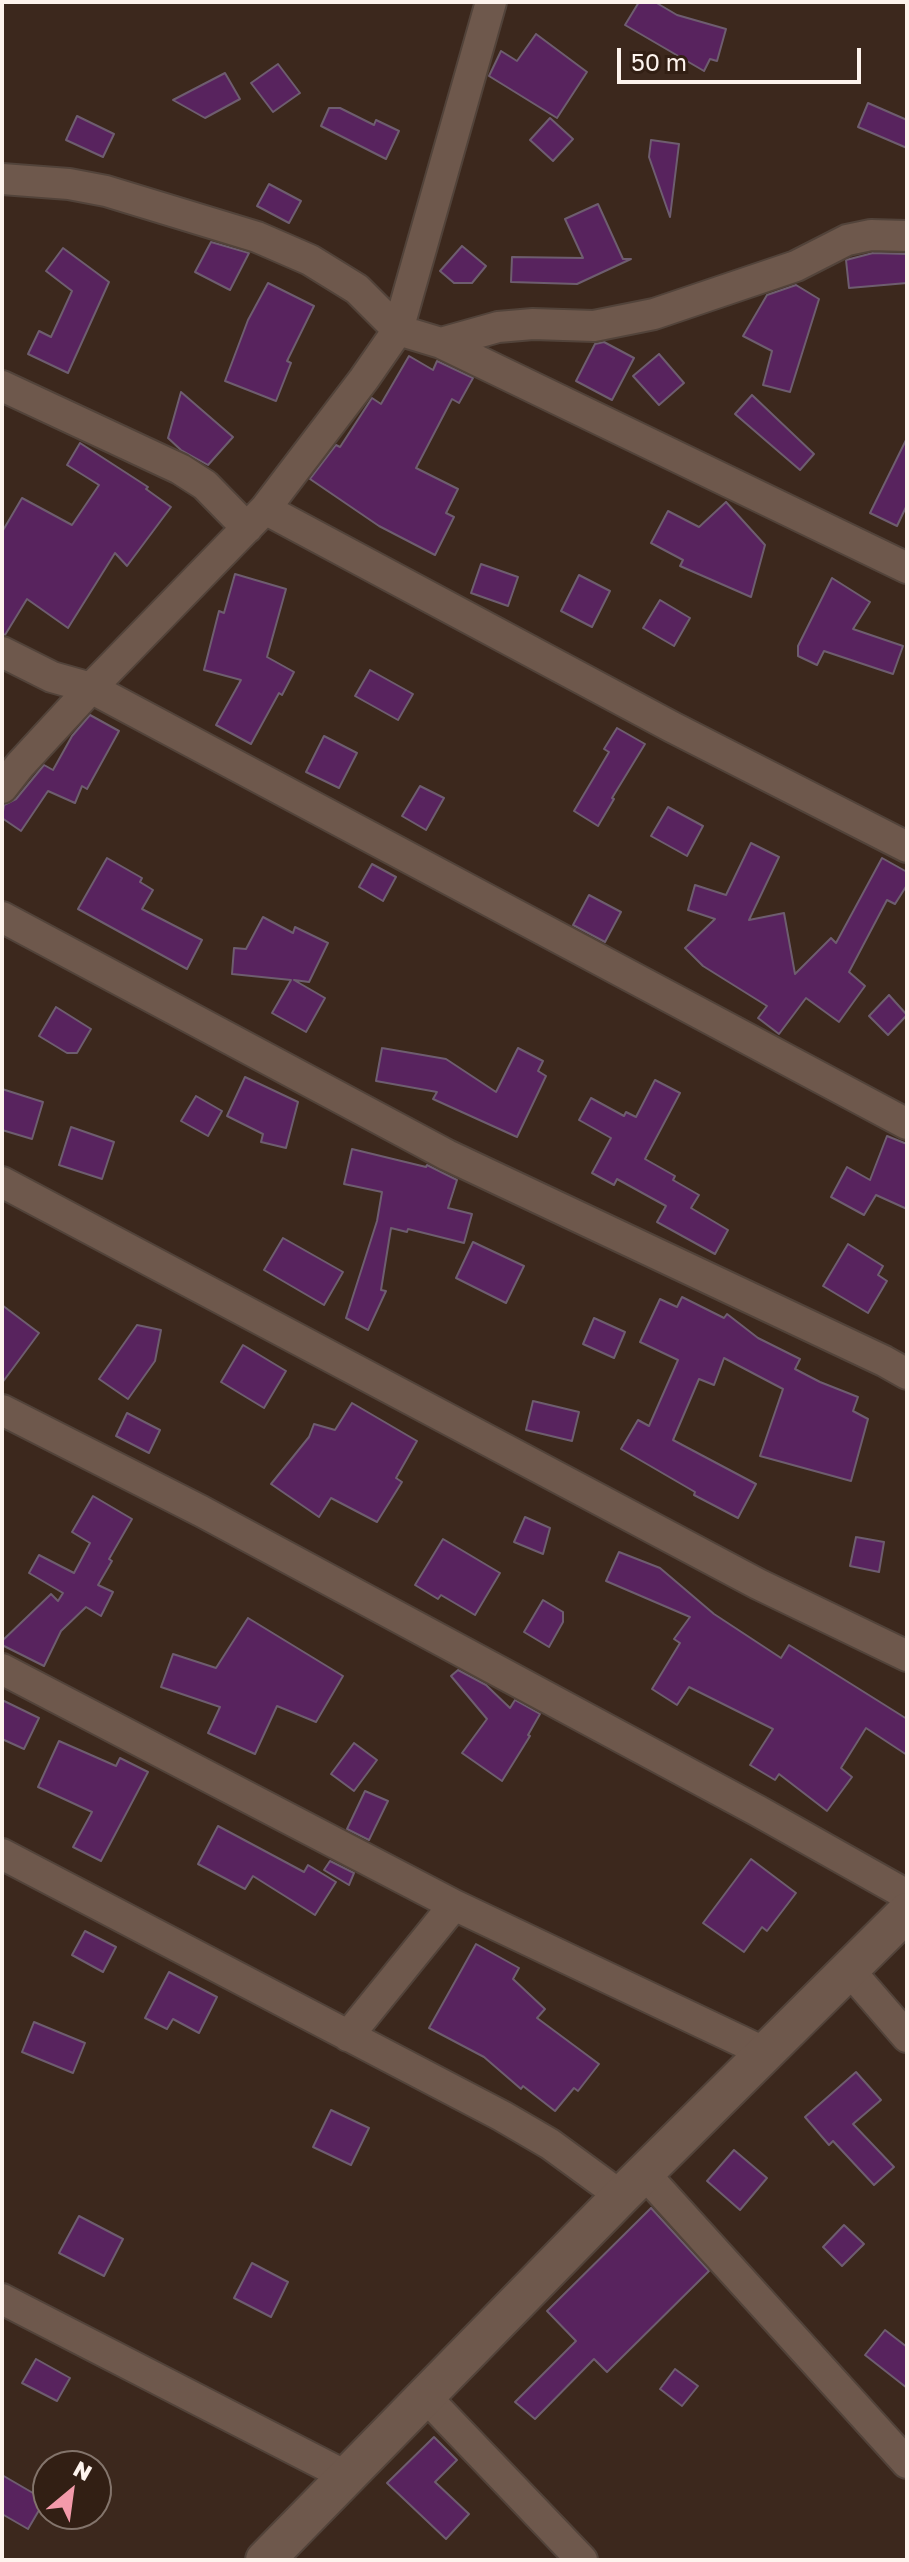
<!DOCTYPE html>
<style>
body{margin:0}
#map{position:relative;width:909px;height:2562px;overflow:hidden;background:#3c281d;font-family:"Golos Text",sans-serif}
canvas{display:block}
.frame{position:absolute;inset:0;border:4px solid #fdf3ed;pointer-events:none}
.north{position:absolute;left:32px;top:2450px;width:80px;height:80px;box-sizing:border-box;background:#321f14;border:2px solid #83746b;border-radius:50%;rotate:29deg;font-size:22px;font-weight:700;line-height:32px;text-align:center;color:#fdf3ed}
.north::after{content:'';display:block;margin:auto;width:28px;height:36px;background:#f39aaa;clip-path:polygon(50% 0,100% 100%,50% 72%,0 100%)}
.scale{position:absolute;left:617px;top:48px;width:244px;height:36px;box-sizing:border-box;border:4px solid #fdf3ed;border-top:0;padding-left:10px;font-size:24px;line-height:28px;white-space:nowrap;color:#fdf3ed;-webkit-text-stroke:6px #321f14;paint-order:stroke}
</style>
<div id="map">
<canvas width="909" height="2562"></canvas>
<div class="frame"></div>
<div class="north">N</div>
<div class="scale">50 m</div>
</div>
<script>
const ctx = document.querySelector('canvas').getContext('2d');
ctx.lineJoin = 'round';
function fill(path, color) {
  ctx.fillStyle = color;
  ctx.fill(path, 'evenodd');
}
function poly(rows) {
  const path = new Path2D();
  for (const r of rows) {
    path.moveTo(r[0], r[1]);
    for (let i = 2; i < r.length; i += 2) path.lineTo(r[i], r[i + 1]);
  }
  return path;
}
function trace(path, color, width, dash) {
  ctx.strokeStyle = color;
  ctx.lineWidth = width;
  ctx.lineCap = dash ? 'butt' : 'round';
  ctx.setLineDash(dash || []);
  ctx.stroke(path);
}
const building = poly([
 [639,2,655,2,677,15,726,29,717,61,710,59,704,71,625,25,639,2],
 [536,34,587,72,557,118,489,76,501,51,517,61,536,34],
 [278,64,300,93,273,112,251,83,278,64],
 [225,73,240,99,205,118,173,100,225,73],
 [868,103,907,120,907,148,858,127,868,103],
 [329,108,340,108,374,125,376,120,399,131,386,159,321,126,329,108],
 [77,116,114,134,103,157,66,140,77,116],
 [550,118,573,139,553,161,530,140,550,118],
 [651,140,679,144,670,217,649,157,651,140],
 [269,184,301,201,289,223,257,206,269,184],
 [598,204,623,259,631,259,577,284,511,282,512,257,583,258,565,219,598,204],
 [211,242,249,253,230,290,195,272,211,242],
 [462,246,486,266,472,283,454,283,440,271,462,246],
 [63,248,109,282,68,373,28,354,39,331,51,337,72,291,46,271,63,248],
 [873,253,907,254,907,283,849,288,846,260,873,253],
 [268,283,314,306,287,361,291,363,276,401,225,381,248,320,268,283],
 [796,285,819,299,790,392,763,385,772,351,743,336,767,295,796,285],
 [604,342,634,358,612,400,576,381,595,344,604,342],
 [659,354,684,383,659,405,633,376,659,354],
 [409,356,433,370,437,361,473,378,459,403,452,399,416,468,458,489,446,513,454,517,435,555,379,526,310,479,336,445,340,447,372,398,381,404,409,356],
 [181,392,233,437,208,465,181,450,168,438,181,392],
 [752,395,814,454,800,470,735,414,752,395],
 [907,438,907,505,897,526,870,513,907,438],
 [80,443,148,487,146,489,171,507,127,566,115,553,68,628,27,599,5,635,2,634,2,532,22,498,72,525,99,485,67,465,80,443],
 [726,502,765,545,751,597,680,566,683,560,651,543,668,511,699,527,726,502],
 [481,564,518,577,508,606,471,593,481,564],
 [235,574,286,589,267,657,294,672,282,695,279,693,251,744,216,725,241,680,204,670,219,611,224,613,235,574],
 [579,575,610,591,592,627,561,611,579,575],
 [832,578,870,602,853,629,903,646,893,674,824,651,817,665,798,656,798,646,832,578],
 [660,600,690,618,674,646,643,628,660,600],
 [370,670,413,694,398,720,355,696,370,670],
 [90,715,119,731,87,789,82,786,75,803,48,791,21,831,2,818,4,805,16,799,44,765,53,770,72,736,90,715],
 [617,728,645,744,612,798,614,799,598,826,574,811,609,752,604,749,617,728],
 [324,736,357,753,339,788,306,772,324,736],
 [420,786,444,798,426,830,402,816,420,786],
 [668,807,703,826,687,856,651,836,668,807],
 [751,843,779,857,749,920,784,913,795,974,831,938,836,943,882,858,907,872,907,885,895,904,887,900,849,972,865,986,839,1022,806,998,779,1034,758,1018,767,1006,703,966,685,948,715,919,688,910,695,885,726,895,751,843],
 [107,858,142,878,140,882,153,890,142,909,202,940,187,969,78,909,107,858],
 [372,864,396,877,383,901,359,887,372,864],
 [589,895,621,912,605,942,573,925,589,895],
 [263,917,293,933,295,927,328,943,309,982,294,980,325,998,306,1032,272,1013,291,980,232,974,234,948,246,949,263,917],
 [889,995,907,1015,888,1035,869,1016,889,995],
 [56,1007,91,1029,77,1053,67,1053,39,1036,56,1007],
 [382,1048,446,1059,496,1092,518,1048,543,1061,538,1071,546,1076,517,1137,433,1099,437,1092,376,1081,382,1048],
 [245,1077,298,1102,286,1148,261,1142,263,1134,227,1116,245,1077],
 [655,1080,680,1093,645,1159,675,1176,673,1180,699,1195,691,1208,728,1230,715,1254,657,1222,666,1206,617,1179,614,1185,592,1173,611,1138,579,1120,591,1098,624,1116,626,1112,636,1117,655,1080],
 [2,1089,43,1102,32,1139,2,1130,2,1089],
 [196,1096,222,1111,208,1136,181,1121,196,1096],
 [71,1127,114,1142,102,1179,59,1165,71,1127],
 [887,1136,907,1144,907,1209,876,1195,864,1215,831,1197,847,1167,870,1180,887,1136],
 [352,1149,426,1167,427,1165,457,1180,448,1208,472,1214,464,1243,408,1229,407,1232,391,1228,381,1290,386,1291,368,1330,346,1318,377,1221,382,1192,344,1184,352,1149],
 [283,1238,343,1272,324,1305,264,1270,283,1238],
 [473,1242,524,1266,506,1303,456,1278,473,1242],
 [848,1244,883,1266,878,1275,887,1281,868,1313,823,1286,848,1244],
 [682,1297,724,1318,727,1314,758,1338,800,1359,795,1369,820,1382,858,1397,853,1411,868,1419,851,1481,760,1456,783,1389,724,1358,714,1385,699,1379,673,1440,756,1484,738,1518,694,1495,695,1492,621,1449,638,1420,649,1426,678,1360,640,1342,660,1299,677,1307,682,1297],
 [2,1305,39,1333,2,1383,2,1305],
 [594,1318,625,1332,614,1358,583,1344,594,1318],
 [137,1325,161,1330,155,1361,128,1399,99,1379,137,1325],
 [243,1345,286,1371,264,1408,221,1382,243,1345],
 [533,1401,579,1412,572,1441,526,1430,533,1401],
 [352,1403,417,1441,396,1478,402,1482,377,1522,331,1498,319,1517,271,1484,309,1437,314,1424,335,1430,352,1403],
 [127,1413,160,1430,149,1453,116,1436,127,1413],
 [93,1496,132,1519,109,1559,112,1561,98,1585,113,1592,101,1616,86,1607,61,1631,44,1666,2,1645,2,1641,51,1594,58,1601,63,1593,29,1573,39,1555,74,1573,90,1543,72,1532,93,1496],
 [525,1517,550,1528,543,1554,514,1542,525,1517],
 [856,1537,884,1542,879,1572,850,1566,856,1537],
 [443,1539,500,1573,475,1615,441,1595,438,1599,415,1585,443,1539],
 [619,1552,660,1568,714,1614,781,1658,789,1645,907,1719,907,1755,866,1728,841,1768,852,1777,827,1811,779,1774,775,1780,750,1765,773,1729,689,1687,677,1705,652,1689,680,1643,674,1639,690,1617,606,1581,619,1552],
 [543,1600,563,1612,563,1622,549,1647,524,1632,543,1600],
 [248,1618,343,1676,316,1722,277,1706,255,1754,208,1733,220,1707,161,1687,173,1654,216,1668,248,1618],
 [458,1670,486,1685,510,1708,515,1700,540,1714,528,1735,530,1736,502,1781,462,1753,487,1719,451,1676,458,1670],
 [2,1700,39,1718,24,1749,2,1739,2,1700],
 [59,1741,116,1766,120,1758,148,1772,101,1861,73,1847,92,1812,38,1787,59,1741],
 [354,1743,377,1760,354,1791,331,1774,354,1743],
 [365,1791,388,1801,369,1840,347,1829,365,1791],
 [218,1826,304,1872,308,1865,336,1882,315,1915,253,1876,245,1889,198,1864,218,1826],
 [751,1859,796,1893,767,1931,762,1927,744,1952,703,1923,751,1859],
 [330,1861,354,1873,349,1885,324,1870,330,1861],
 [85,1931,116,1947,103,1972,72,1955,85,1931],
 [476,1944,519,1968,513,1979,545,2009,537,2018,599,2064,578,2091,574,2088,555,2111,523,2086,521,2089,484,2057,429,2028,476,1944],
 [169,1972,217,1997,199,2033,173,2019,167,2029,145,2018,169,1972],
 [34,2022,85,2043,73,2073,22,2052,34,2022],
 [856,2072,881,2100,853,2124,894,2167,874,2185,833,2141,829,2145,805,2117,856,2072],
 [331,2110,369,2128,351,2165,313,2147,331,2110],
 [734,2150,767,2178,740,2210,707,2181,734,2150],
 [651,2208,709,2271,607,2372,594,2359,535,2419,515,2402,576,2341,547,2311,651,2208],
 [79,2216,123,2239,104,2276,59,2253,79,2216],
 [844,2225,864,2244,842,2266,823,2247,844,2225],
 [252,2263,288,2282,271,2317,234,2298,252,2263],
 [885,2330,907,2347,907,2388,865,2355,885,2330],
 [36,2359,70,2378,57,2401,22,2383,36,2359],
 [675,2369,698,2386,682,2406,660,2389,675,2369],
 [434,2437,457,2460,435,2482,469,2514,446,2539,387,2483,434,2437],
 [2,2475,45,2500,28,2529,2,2514,2,2475]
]);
fill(building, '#58235e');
trace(building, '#6e5d6f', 2);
const minor = poly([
 [2,179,69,184,106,191,257,237,310,260,357,289,398,330,441,343,907,568],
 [441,343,498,327,533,324,594,326,654,314,796,266,847,240,871,235,907,236],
 [2,386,180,469,205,485,247,528],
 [265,509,672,727,907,847],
 [2,652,52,677,91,688,907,1124],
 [2,788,20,765,91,688,265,509,364,379,398,330,491,2],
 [2,917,447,1155,884,1361,907,1374],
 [2,1182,758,1584,907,1656],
 [2,1410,201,1511,758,1811,907,1895],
 [2,1669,454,1905,766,2053],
 [2,1854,502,2116,550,2144,621,2196],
 [850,1971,907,2037],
 [348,2036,454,1905],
 [644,2173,907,2463],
 [2,2299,346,2476],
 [425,2396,582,2560]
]);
const tertiary = poly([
 [265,2560,621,2196,907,1912]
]);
trace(minor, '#52433a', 34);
trace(tertiary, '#52433a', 42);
trace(minor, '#6e584c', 30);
trace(tertiary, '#6e584c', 38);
</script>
